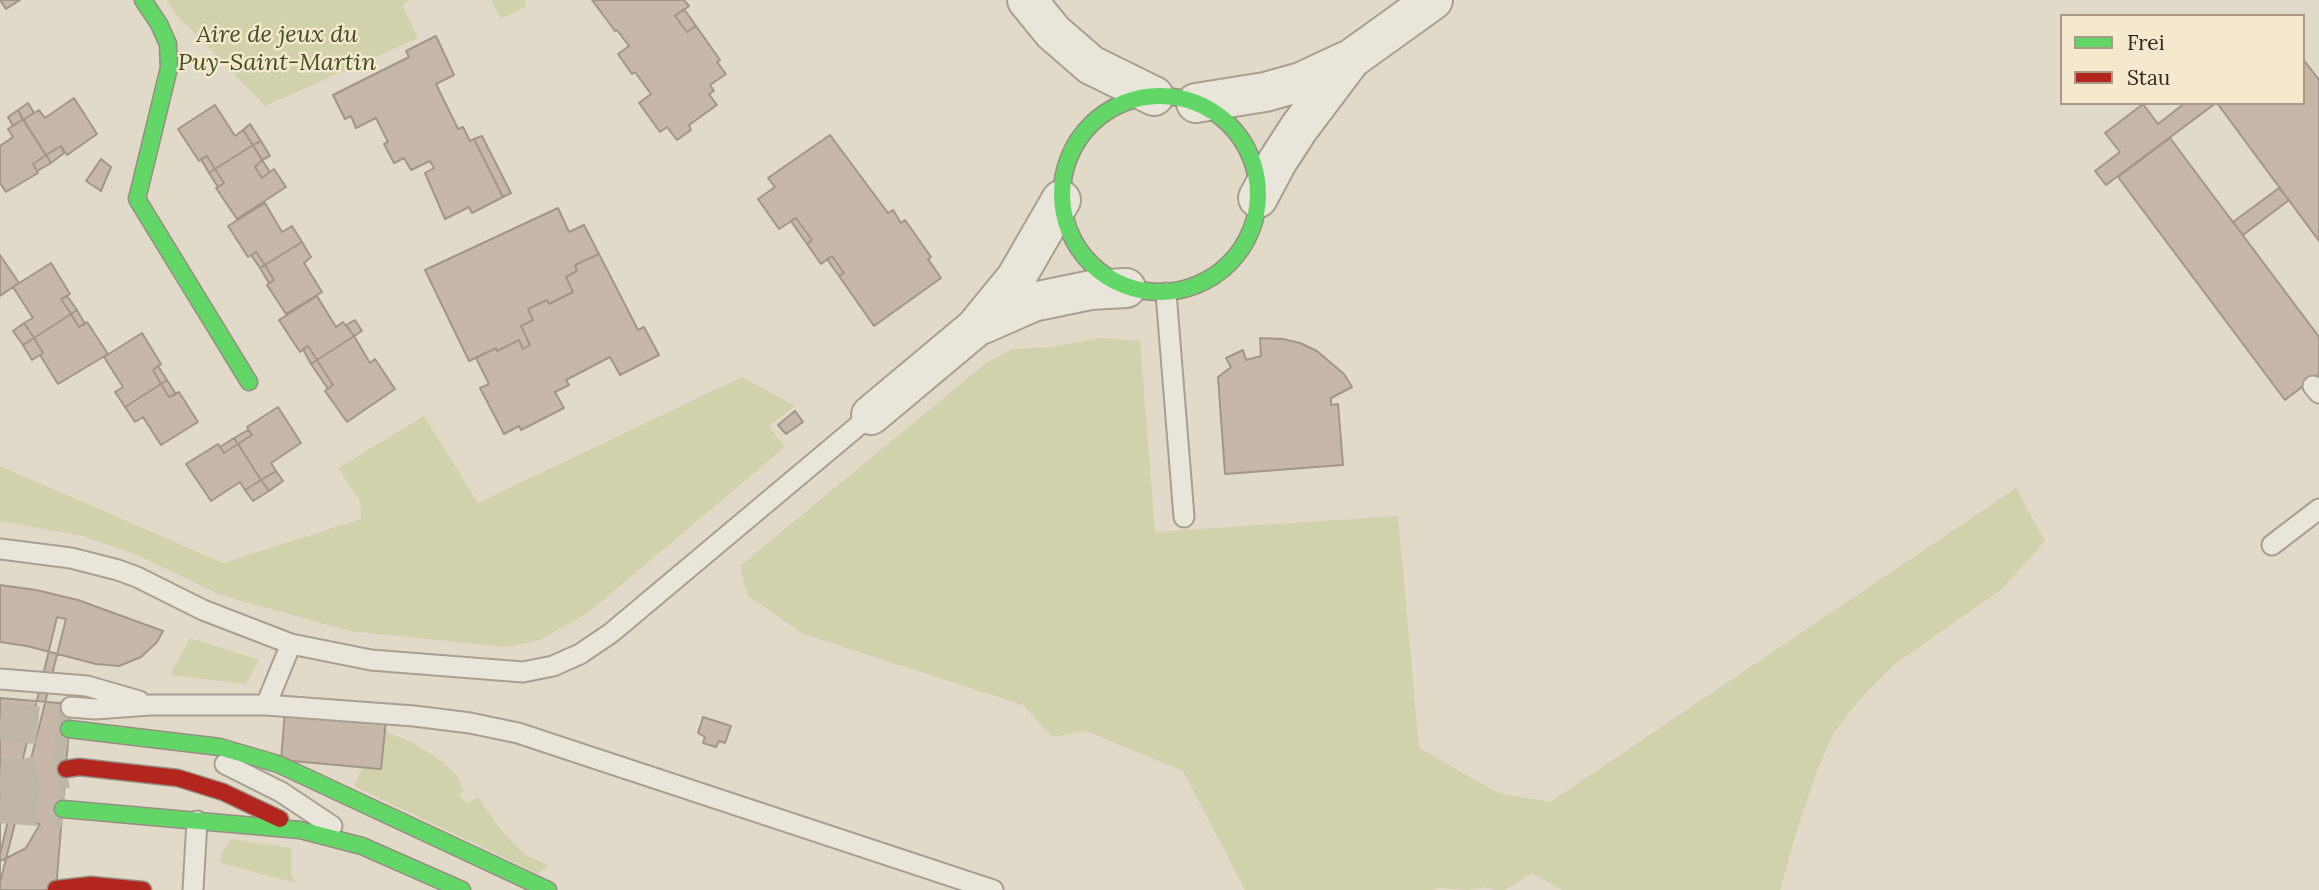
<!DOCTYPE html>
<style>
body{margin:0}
#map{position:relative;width:2319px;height:890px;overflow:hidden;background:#e2dac8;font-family:Lora,serif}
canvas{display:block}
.legend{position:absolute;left:2060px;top:14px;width:245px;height:91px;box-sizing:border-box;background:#f4e9ce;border:2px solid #a79b87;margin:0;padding:9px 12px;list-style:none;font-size:21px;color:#33271c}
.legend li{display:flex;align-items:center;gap:14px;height:35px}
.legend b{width:35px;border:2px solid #a79b87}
</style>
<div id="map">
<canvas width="2319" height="890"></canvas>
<ul class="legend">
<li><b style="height:9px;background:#63d668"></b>Frei</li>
<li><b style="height:9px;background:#b3261e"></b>Stau</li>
</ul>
</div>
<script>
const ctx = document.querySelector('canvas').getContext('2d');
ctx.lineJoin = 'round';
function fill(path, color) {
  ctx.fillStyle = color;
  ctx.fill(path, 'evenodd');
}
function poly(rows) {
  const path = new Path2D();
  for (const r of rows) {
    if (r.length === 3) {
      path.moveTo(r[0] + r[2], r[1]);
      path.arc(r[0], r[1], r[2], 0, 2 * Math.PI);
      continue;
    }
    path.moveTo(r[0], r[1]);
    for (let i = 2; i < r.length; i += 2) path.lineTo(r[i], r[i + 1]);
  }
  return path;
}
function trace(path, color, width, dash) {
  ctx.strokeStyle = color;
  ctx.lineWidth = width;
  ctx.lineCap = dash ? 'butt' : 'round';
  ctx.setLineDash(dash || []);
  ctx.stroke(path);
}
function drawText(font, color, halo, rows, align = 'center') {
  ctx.font = font + ' Lora,serif';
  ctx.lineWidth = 5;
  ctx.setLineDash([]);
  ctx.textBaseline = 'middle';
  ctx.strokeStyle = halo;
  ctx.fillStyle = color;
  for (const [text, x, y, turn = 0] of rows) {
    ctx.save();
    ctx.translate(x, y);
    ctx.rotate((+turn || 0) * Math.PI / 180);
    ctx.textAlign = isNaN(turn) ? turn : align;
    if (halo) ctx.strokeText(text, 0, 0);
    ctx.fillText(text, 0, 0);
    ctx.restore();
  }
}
fill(poly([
 [166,0,410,0,402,5,418,38,265,106,177,15],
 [491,0,526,0,525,7,501,19],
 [1099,338,1140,341,1155,532,1398,516,1419,748,1498,793,1550,802,2016,488,2045,541,2002,589,1895,664,1860,699,1833,734,1817,771,1797,830,1780,890,1562,890,1532,873,1505,890,1495,890,1486,887,1468,890,1437,888,1434,890,1245,890,1183,771,1086,731,1052,737,1023,705,803,634,747,595,740,566,986,363,1012,349,1053,347],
 [742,377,795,406,769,426,785,447,589,612,540,640,506,647,349,631,221,595,137,555,83,536,0,521,0,466,223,563,361,519,360,501,338,468,424,416,478,503],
 [190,638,259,660,246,684,170,675],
 [384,731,414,743,444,763,458,777,464,790,459,794,467,804,478,797,498,826,515,845,529,857,548,865,538,874,354,786,362,768,381,769],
 [231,839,291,848,291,874,296,883,221,863,221,853]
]), '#d1d1ab');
const building = poly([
 [0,0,20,0,6,9,0,0],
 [592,0,684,0,689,6,675,16,687,32,696,26,720,60,717,62,726,74,710,85,714,91,709,94,717,105,689,125,691,130,677,140,667,127,660,132,639,103,651,94,635,72,632,74,618,54,629,46,617,30,615,31,592,0],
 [684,9,696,26,687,32,675,16,684,9],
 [436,36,454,75,436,84,458,129,463,127,470,141,474,139,503,197,472,213,469,207,445,219,425,173,434,168,430,161,411,170,404,158,394,163,384,144,388,142,376,118,356,128,351,116,345,119,333,95,409,57,406,51,436,36],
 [2303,59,2319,80,2319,241,2217,103,2303,103,2303,59],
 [74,98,97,134,67,155,61,146,46,155,23,120,39,110,45,118,74,98],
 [28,103,34,113,23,120,18,110,28,103],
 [2185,103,2216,103,2106,185,2095,171,2120,152,2105,133,2143,104,2158,124,2185,103],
 [215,105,235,136,243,130,253,145,215,169,207,156,199,161,178,129,215,105],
 [18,110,23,119,13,126,8,117,18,110],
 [23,119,46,155,33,164,38,173,6,192,0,183,0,146,13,137,8,129,23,119],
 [250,124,261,141,253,145,243,130,250,124],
 [830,135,888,213,893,210,901,223,905,220,931,257,928,259,941,278,874,326,839,276,844,273,832,256,821,264,807,244,812,240,796,218,779,229,758,199,775,187,768,178,830,135],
 [482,136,511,193,503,197,474,139,482,136],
 [2170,138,2319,337,2319,374,2285,400,2118,177,2170,138],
 [261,141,270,156,262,160,253,145,261,141],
 [253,145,262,160,255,167,262,178,274,169,286,187,237,219,216,188,224,183,215,169,253,145],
 [61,146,64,153,51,163,46,155,61,146],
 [46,155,51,163,37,171,33,164,46,155],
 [207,156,215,169,209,173,201,159,207,156],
 [101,159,111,167,101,191,86,181,101,159],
 [262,160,270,172,262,178,255,167,262,160],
 [215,169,224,183,218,187,209,173,215,169],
 [2279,188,2289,200,2243,235,2233,222,2279,188],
 [265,203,282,232,292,226,302,242,265,265,256,252,248,257,228,226,265,203],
 [558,208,569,232,584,225,599,254,575,265,577,271,566,277,573,292,549,304,547,300,528,309,533,320,521,326,530,345,523,349,519,340,497,351,496,348,469,361,425,270,558,208],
 [796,218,812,240,807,244,791,221,796,218],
 [302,242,311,257,304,263,322,292,286,314,267,285,274,280,265,265,302,242],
 [256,252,265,265,260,268,251,255,256,252],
 [599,254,638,330,644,327,659,355,620,375,610,357,566,380,569,385,555,392,564,408,521,430,519,426,504,434,480,388,489,384,476,358,496,348,497,351,519,340,523,349,530,345,521,326,533,320,528,309,547,300,549,304,573,292,566,277,577,271,575,265,599,254],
 [0,255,19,283,0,296,0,255],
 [832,256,844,273,839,276,827,259,832,256],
 [51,263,70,294,61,299,71,314,34,338,24,323,33,318,13,287,51,263],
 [265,265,274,280,269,283,260,268,265,265],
 [67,296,77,310,71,314,61,299,67,296],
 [317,296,336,327,343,322,354,336,317,360,308,346,300,352,279,320,317,296],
 [77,310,85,324,79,327,71,314,77,310],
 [71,314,79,327,87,322,108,354,58,384,40,355,43,353,34,338,71,314],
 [355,320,362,331,354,336,346,325,355,320],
 [24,323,34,338,23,345,13,331,24,323],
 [142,333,161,364,153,370,161,384,125,407,115,392,123,387,104,357,142,333],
 [354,336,370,363,375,359,395,389,347,422,325,391,333,385,317,360,354,336],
 [34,338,43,353,32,360,23,345,34,338],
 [1260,338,1283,339,1300,343,1317,351,1344,374,1352,387,1331,398,1331,405,1338,404,1343,465,1225,474,1218,377,1231,367,1226,358,1243,350,1246,360,1261,356,1260,338],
 [308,346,317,360,311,364,303,349,308,346],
 [317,360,333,385,328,389,311,364,317,360],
 [158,366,167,380,161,384,153,370,158,366],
 [167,380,176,394,169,397,161,384,167,380],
 [161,384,169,397,179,392,198,422,161,445,143,417,135,422,125,407,161,384],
 [278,407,301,443,271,463,276,471,261,480,238,444,252,435,247,427,278,407],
 [795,411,803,422,786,434,778,425,795,411],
 [248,430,252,435,238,444,234,438,248,430],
 [234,438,238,444,224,453,220,447,234,438],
 [218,444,224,453,238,444,261,480,245,490,240,482,211,501,186,464,218,444],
 [276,471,283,481,269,491,261,480,276,471],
 [261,480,269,491,253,501,245,490,261,480],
 [0,585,36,590,78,600,163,631,157,642,141,657,119,666,96,664,27,646,0,642,0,585],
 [57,617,66,619,0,883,0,854,57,617],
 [0,698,71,704,56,890,0,890,0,698],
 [285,710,386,720,381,769,281,760,285,710],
 [703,717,731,726,725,743,719,741,716,747,703,743,705,737,698,733,703,717],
 [0,820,40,824,26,848,3,860,0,860,0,820]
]);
fill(building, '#c5b8a9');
trace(building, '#a19688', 2);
trace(poly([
 [0,721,69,729],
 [0,776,23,778,66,769],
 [0,804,63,809]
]), '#bfb6a6', 38, [38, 19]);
const lane = poly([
 [1166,293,1184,517],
 [2313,386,2319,393],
 [2272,545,2319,509],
 [0,549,71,558,118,570,137,577,203,610,291,644,371,660,523,672,553,666,580,654,611,633,871,415],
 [0,679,87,686,139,701],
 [266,705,291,644],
 [71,707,95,709,150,705,266,705,414,716,470,723,518,733,993,890],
 [225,764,281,792,332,826],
 [193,890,197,821]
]);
const street = poly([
 [1027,0,1053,32,1091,65,1154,96],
 [1196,103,1265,92,1301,82,1346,61],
 [1258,198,1277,162,1299,128,1351,59,1433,0],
 [983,324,1033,302,1091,290,1126,288],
 [871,415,975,328,1016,278,1061,200]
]);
const fast = poly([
 [143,0,159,24,168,44,169,68,137,199,249,382],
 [1160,194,98],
 [69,729,220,747,278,764,548,890],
 [63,809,300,830,362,846,462,890]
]);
const jam = poly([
 [66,769,79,767,178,778,223,792,280,819],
 [56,889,91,885,143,890]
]);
trace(lane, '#a79f92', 23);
trace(street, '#a79f92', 42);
trace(fast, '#968e82', 19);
trace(jam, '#968e82', 19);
trace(lane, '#eae5da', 19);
trace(street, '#eae5da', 38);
trace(fast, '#63d668', 16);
trace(jam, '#b3261e', 16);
drawText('italic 24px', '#444f23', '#f4e9ce', [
 ["Aire de jeux du",277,35],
 ["Puy-Saint-Martin",277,63]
]);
</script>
